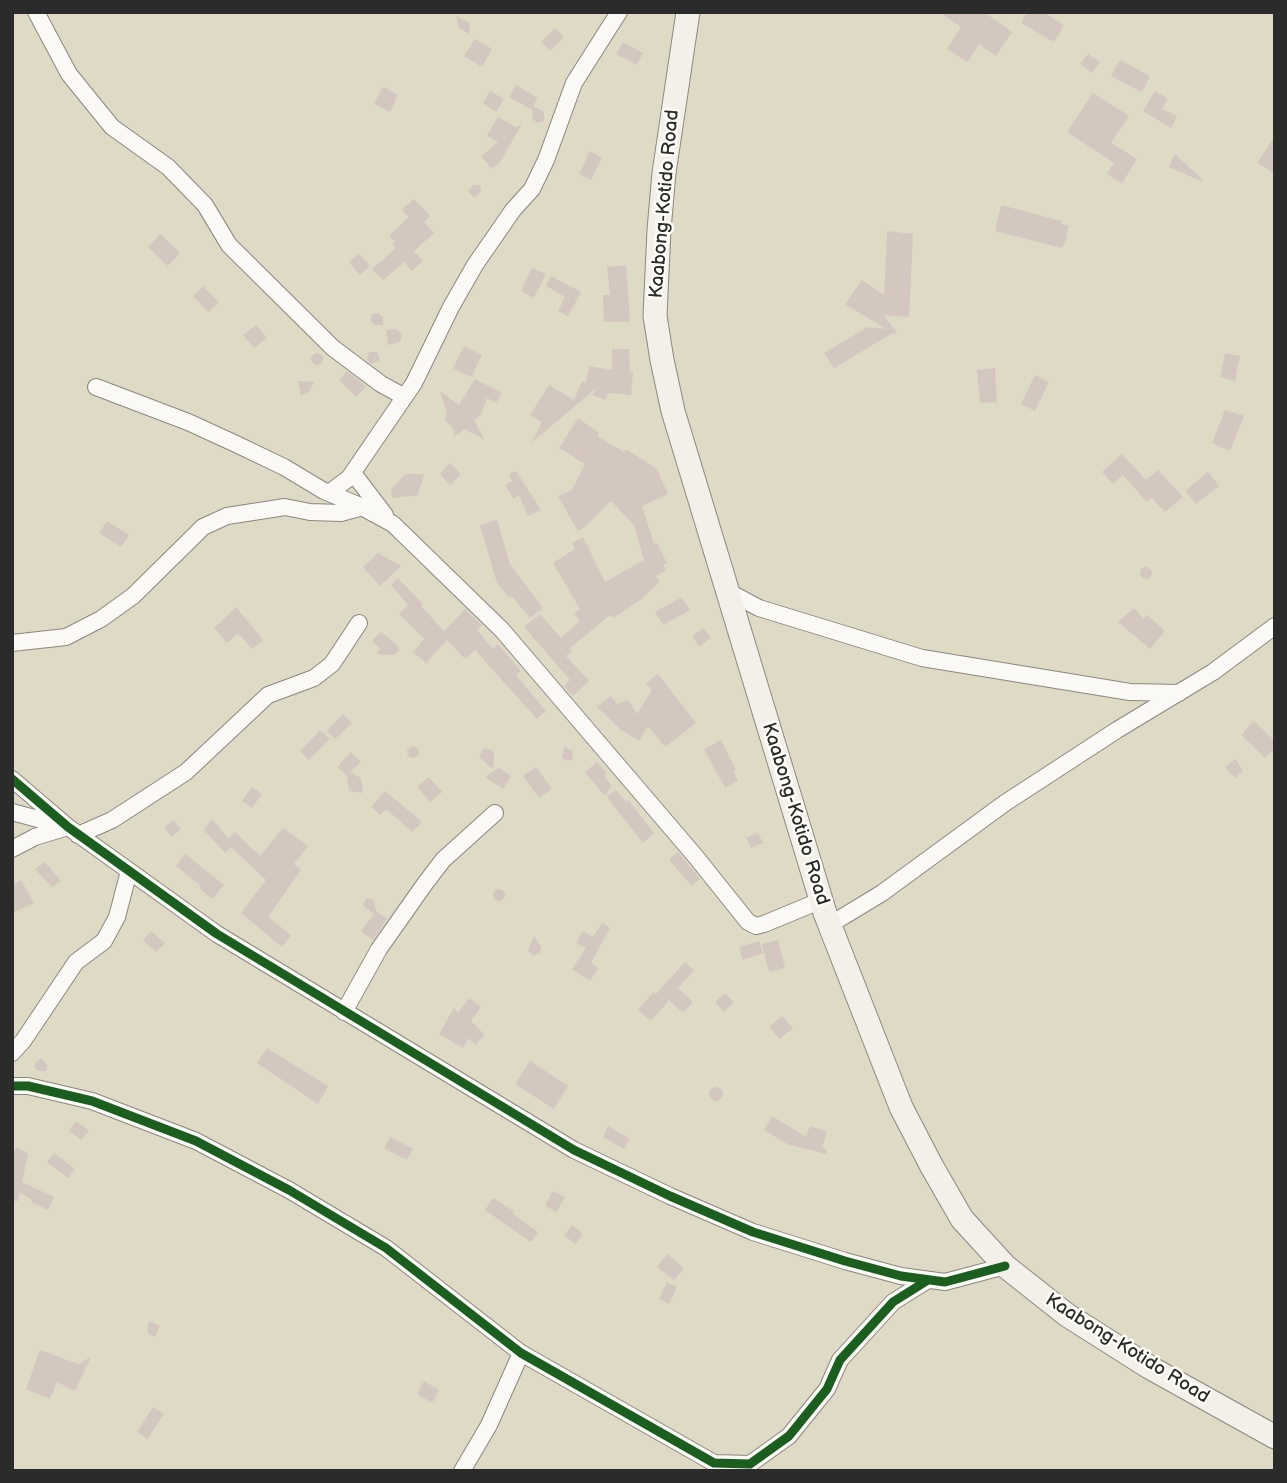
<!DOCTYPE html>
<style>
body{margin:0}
#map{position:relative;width:1287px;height:1483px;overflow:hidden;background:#dedac6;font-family:"Balsamiq Sans",sans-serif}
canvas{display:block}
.frame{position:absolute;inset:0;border:14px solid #2b2b2b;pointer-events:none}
</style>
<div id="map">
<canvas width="1287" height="1483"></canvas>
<div class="frame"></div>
</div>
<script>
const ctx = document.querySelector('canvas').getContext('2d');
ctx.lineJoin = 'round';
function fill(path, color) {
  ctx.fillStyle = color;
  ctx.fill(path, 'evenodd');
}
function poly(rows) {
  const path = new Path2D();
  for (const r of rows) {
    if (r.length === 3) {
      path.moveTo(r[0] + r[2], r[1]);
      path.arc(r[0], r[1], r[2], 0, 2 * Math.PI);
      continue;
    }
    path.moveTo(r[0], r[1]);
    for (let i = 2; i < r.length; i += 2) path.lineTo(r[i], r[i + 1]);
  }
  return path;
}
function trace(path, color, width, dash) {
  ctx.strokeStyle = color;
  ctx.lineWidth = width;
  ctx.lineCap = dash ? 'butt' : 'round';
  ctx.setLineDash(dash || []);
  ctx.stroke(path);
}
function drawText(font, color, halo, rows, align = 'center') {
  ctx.font = font + ' "Balsamiq Sans",sans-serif';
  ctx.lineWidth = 5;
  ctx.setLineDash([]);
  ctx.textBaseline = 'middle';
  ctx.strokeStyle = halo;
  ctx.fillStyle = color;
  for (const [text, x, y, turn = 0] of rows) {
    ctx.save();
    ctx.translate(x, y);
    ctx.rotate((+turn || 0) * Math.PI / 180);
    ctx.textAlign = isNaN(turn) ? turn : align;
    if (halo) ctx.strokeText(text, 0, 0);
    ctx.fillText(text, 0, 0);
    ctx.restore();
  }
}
fill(poly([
 [939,12,984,12,1012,32,996,56,979,44,968,62,947,49,961,27],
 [1027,12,1043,12,1064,25,1054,42,1021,23],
 [456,16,470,23,469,34,459,28],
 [555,28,564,37,550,51,541,42],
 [475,39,492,49,482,67,464,56],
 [623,42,643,53,637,65,616,54],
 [1088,54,1100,62,1092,73,1080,64],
 [1120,60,1150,76,1142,92,1111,76],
 [516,85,538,98,533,106,544,112,544,121,538,123,533,120,532,107,531,109,509,97],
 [383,87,398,95,390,112,374,104],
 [490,91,504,99,496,112,483,103],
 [1155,91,1168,99,1162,109,1177,116,1171,128,1143,111],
 [1093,93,1129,116,1111,143,1137,159,1122,183,1107,174,1114,163,1067,132],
 [498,117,516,127,522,124,500,162,492,169,481,156,498,142,487,136],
 [1275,136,1275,174,1257,163],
 [590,151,602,158,591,180,579,174],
 [1175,154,1204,181,1203,182,1169,167],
 [473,185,480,185,481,191,475,198,468,192],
 [414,199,430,216,424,222,434,233,414,251,423,261,412,271,404,262,383,280,372,269,396,248,392,244,395,242,389,236,409,217,401,210],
 [1001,205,1061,221,1062,224,1069,226,1066,234,1068,236,1062,248,995,231],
 [887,231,913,234,909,317,883,315,896,331,895,332,897,336,893,333,834,368,824,353,868,327,886,329,845,304,862,280,884,295],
 [160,234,180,253,168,266,148,247],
 [359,254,370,266,360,275,349,262],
 [626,265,630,322,604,322,603,295,610,295,607,267],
 [532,268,546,274,534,298,521,291],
 [551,276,581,292,568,316,558,311,565,297,546,286],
 [203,286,219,303,208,312,193,296],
 [379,313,383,318,383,325,375,325,370,320,372,314],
 [256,325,267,338,254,348,243,335],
 [396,329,402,334,400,342,388,345,386,330],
 [464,346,482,355,471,377,453,368],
 [612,349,629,349,630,372,633,372,631,395,608,393,605,400,592,395,598,387,531,443,542,422,530,415,549,385,574,400,582,381,586,382,589,366,612,370],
 [369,352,377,352,380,360,371,364,367,360],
 [317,359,6],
 [1225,353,1240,356,1235,381,1220,377],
 [995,368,997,402,980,403,977,370],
 [347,371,366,386,356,397,339,380],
 [1035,375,1049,382,1035,411,1021,404],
 [475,379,502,393,496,403,487,398,480,416,474,420,485,440,465,429,455,436,452,427,445,421,447,412,440,391,459,405],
 [298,381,314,382,310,391,301,396],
 [1225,410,1244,416,1230,451,1212,443],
 [578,418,599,433,597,436,624,452,626,449,657,469,668,494,642,506,654,544,657,543,667,563,663,565,666,571,655,576,660,582,639,601,613,618,610,615,570,648,572,651,566,656,589,681,573,696,564,686,570,680,524,627,540,614,561,638,580,621,574,613,580,609,553,563,575,549,572,543,583,537,605,582,644,560,634,525,611,501,587,525,578,531,558,496,571,491,585,464,559,448],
 [1122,454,1146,480,1158,470,1183,497,1165,512,1152,498,1147,502,1123,475,1113,484,1102,472],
 [450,463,461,474,450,485,440,474],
 [516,471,541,510,528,516,519,495,514,499,505,485,512,481,509,474],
 [1208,472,1219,486,1196,504,1185,491],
 [405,474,424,474,418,495,395,498,392,497,391,490],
 [497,520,510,564,543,608,530,618,512,596,510,598,497,583,480,525],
 [107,521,129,535,121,547,99,533],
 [378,553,401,566,380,586,363,567],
 [1146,573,6],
 [398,578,423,604,421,606,444,631,465,609,482,625,477,630,493,649,498,644,521,671,516,675,546,711,537,719,475,650,465,659,447,640,426,663,413,652,424,639,399,614,408,605,391,585],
 [682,597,690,610,663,625,655,612],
 [236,607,263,640,252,649,238,633,227,643,214,628],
 [1134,608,1144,619,1147,615,1165,631,1150,649,1118,622],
 [704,628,711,638,699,647,692,636],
 [381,632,397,645,399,651,393,655,377,654,380,649,372,640],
 [658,674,696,723,665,747,648,726,639,741,620,729,597,707,611,696,617,704,628,700,637,714,652,690,646,683],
 [343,714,352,723,335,739,327,731],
 [1254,721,1275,741,1275,748,1265,758,1241,735],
 [320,730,330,739,309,760,300,751],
 [721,740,736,770,733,771,738,780,725,788,704,749],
 [413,752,6],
 [564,746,573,752,572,760,567,761,562,758],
 [486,748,493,751,494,754,493,769,479,757,482,750],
 [351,752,361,762,350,772,361,778,363,793,349,791,347,776,337,767],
 [1235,759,1243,771,1235,778,1225,767],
 [597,762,607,774,604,776,612,785,605,796,585,772],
 [536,767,552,789,539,798,523,776],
 [499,768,511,776,503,789,485,777],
 [429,777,442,792,430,802,417,786],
 [252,787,262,794,252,808,242,801],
 [616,790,626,802,628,800,654,833,643,843,607,797],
 [385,791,422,822,412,832,386,809,380,815,371,807],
 [212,819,229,839,235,832,260,856,283,828,308,846,294,864,301,870,268,917,291,935,282,947,241,913,266,880,231,847,225,853,204,830],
 [173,820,181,829,172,837,164,828],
 [758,833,763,843,751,848,746,838],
 [678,852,700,879,692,886,669,860],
 [185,854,224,885,212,899,199,888,201,886,176,866],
 [45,862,61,881,52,887,35,869],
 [21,880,34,903,12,913,12,885],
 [499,895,6],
 [368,898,374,900,376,911,387,919,373,940,361,931,374,914,363,906,365,900],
 [602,923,610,928,591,963,598,968,590,981,572,969,586,948,576,943,583,931,593,937],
 [151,931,165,943,156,952,143,940],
 [534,936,541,947,540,953,536,955,533,955,528,951],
 [778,940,785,968,769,972,762,944],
 [759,941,763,953,743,960,739,947],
 [685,962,694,970,678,988,693,1002,683,1013,669,1000,651,1021,638,1010,653,992,656,994],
 [725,993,734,1002,724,1012,715,1002],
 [469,998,481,1007,471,1021,485,1035,475,1045,469,1038,463,1048,439,1034,454,1008,458,1013],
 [782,1016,793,1028,780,1039,769,1027],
 [267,1048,328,1086,318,1104,257,1063],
 [41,1058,47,1065,46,1071,39,1071,34,1068,36,1062],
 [530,1061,568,1086,554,1109,515,1084],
 [716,1094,7],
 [772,1116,806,1137,810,1126,827,1132,822,1147,827,1150,826,1154,787,1144,764,1130],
 [76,1121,89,1131,81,1140,69,1131],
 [608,1126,630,1139,624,1149,603,1137],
 [390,1137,413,1149,407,1160,384,1148],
 [17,1147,28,1154,22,1182,54,1197,48,1210,31,1202,32,1200,20,1192,18,1201,12,1201,12,1155],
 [54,1153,75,1169,68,1178,47,1162],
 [553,1191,565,1197,557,1212,545,1206],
 [493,1198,514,1211,513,1214,538,1232,531,1242,485,1210],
 [572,1225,583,1234,575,1244,564,1235],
 [667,1254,684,1268,674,1280,657,1267],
 [667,1282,677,1287,669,1304,659,1299],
 [149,1321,160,1326,155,1337,147,1333],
 [40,1350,78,1364,91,1357,75,1391,57,1382,50,1399,26,1389],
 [424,1381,439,1390,432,1403,417,1394],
 [153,1407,164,1414,147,1439,137,1432]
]), '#d3c7c0');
const street = poly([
 [36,12,69,74,112,127,168,167,205,205,229,245,333,348,381,384,403,396],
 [96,387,188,422,236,444,284,467,324,491,358,505,393,524,502,630,696,857,748,922,756,926,764,924,822,900],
 [353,473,385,515],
 [329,493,349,478,414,383,451,307,475,265,513,210,532,189,546,160,574,83,619,12],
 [729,592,759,608,922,658,1130,692,1179,693],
 [12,643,66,637,101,619,133,596,203,527,227,516,285,507,310,512,341,513,363,507],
 [12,779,68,827,217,934,574,1150,670,1196,753,1232,845,1261,901,1276,945,1282,1005,1266],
 [12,812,64,826],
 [78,835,112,820,186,772,268,695,314,678,332,664,359,623],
 [12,849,35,837,68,827],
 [831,924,882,893,1005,803,1117,730,1213,672,1275,626],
 [344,1012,379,949,424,885,443,860,495,813],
 [12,1053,23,1041,76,962,104,941,117,917,129,871],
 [12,1086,28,1086,92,1101,196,1141,289,1190,386,1248,521,1353,714,1463,750,1464,789,1436,827,1389,840,1360,893,1302,928,1280],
 [462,1471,489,1425,521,1353]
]);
const secondary = poly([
 [688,12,664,173,659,230,655,316,662,360,673,411,825,913,901,1107,931,1165,962,1219,1005,1266,1067,1315,1149,1367,1275,1437]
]);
trace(street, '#8a887e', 18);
trace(secondary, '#8a887e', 25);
trace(street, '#faf9f6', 16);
trace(secondary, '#f3f0e9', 23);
trace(poly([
 [12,779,68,827,217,934,574,1150,670,1196,753,1232,845,1261,901,1276,945,1282,1005,1266],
 [12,1086,28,1086,92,1101,196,1141,289,1190,386,1248,521,1353,714,1463,750,1464,789,1436,827,1389,840,1360,893,1302,928,1280]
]), '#1b5e20', 9);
drawText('19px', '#2b2b2b', '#fdfcf7', [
 ["Kaabong-Kotido Road",665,204,-85],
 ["Kaabong-Kotido Road",795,814,73],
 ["Kaabong-Kotido Road",1127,1349,32]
]);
</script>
